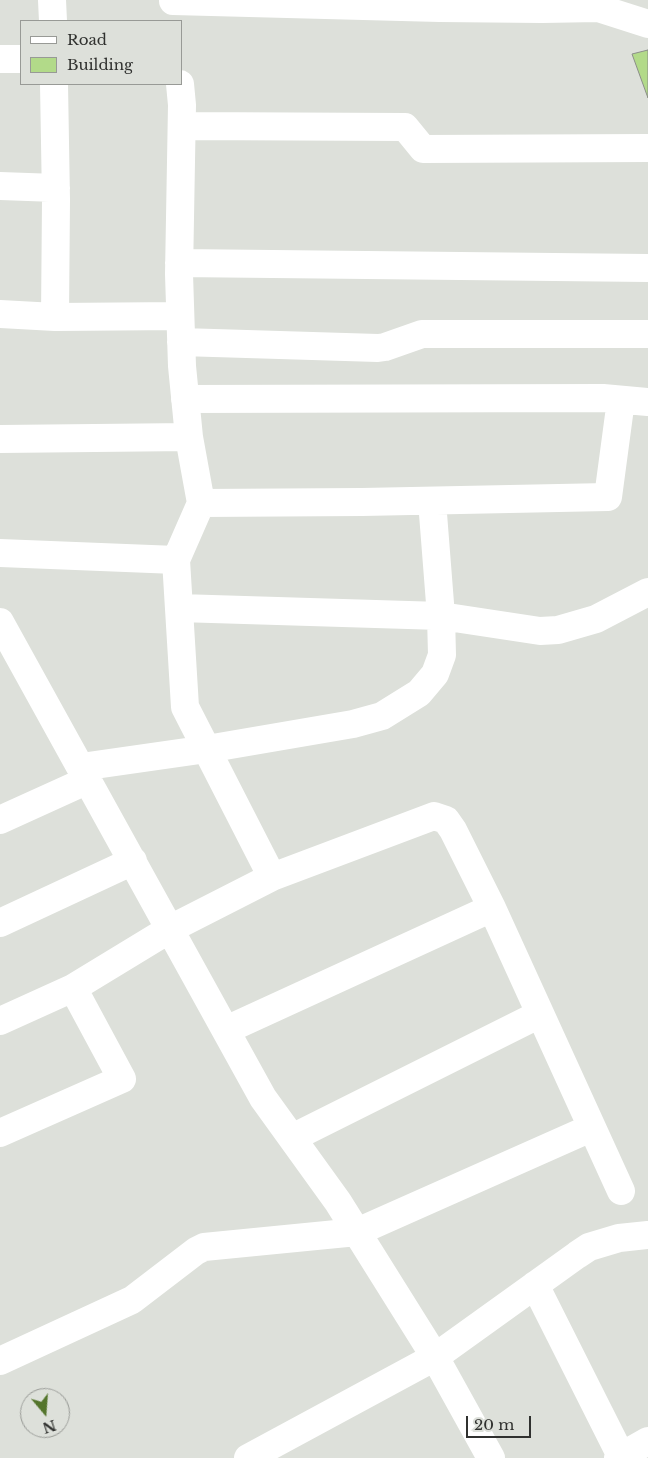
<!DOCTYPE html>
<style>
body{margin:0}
#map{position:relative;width:648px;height:1458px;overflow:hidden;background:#dde0da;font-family:"Libre Baskerville",serif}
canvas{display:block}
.legend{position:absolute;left:20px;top:20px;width:162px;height:65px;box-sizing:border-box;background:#dde0da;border:1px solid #989a96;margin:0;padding:6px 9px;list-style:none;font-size:15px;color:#30312f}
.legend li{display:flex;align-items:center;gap:10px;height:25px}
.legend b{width:25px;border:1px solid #989a96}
.north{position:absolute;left:20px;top:1388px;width:50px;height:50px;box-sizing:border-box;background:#dde0da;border:1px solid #989a96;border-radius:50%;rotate:162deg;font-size:14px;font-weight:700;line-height:20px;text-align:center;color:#30312f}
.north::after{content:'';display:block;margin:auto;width:18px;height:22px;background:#54752c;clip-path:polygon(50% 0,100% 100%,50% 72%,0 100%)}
.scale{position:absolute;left:466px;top:1416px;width:65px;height:22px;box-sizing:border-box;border:2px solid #30312f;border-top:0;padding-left:6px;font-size:15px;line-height:18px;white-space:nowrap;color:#30312f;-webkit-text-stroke:4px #dde0da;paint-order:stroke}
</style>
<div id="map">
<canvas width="648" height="1458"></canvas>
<ul class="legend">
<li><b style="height:6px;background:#fff"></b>Road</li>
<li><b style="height:14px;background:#b2da89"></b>Building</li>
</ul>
<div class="north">N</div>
<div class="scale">20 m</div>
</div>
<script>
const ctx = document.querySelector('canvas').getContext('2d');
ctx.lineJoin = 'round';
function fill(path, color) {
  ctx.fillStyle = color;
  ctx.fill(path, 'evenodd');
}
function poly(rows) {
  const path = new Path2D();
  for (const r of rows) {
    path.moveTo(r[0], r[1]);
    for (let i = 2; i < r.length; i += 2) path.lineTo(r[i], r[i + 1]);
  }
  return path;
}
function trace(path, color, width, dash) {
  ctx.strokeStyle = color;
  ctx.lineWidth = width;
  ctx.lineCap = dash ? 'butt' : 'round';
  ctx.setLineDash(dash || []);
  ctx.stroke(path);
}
const building = poly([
 [648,50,648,98,632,54,648,50]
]);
fill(building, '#b2da89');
trace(building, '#8b8e89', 1);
trace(poly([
 [52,0,53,21],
 [173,1,440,8,542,9,598,8,648,24],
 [0,59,21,59],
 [182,126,405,127,423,149,648,148],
 [0,186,56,188],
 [179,263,648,268],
 [0,314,55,317,56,200,54,84],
 [55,317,180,316],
 [181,342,378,348,385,347,422,334,648,334],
 [185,399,603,398,648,402],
 [189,437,201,503,362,502,608,497,621,400],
 [0,439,189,437,182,366,179,274,182,105,180,84],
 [0,553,176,560],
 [179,608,441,616,540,631,558,630,596,619,648,592],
 [0,622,263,1098,338,1202,435,1357,491,1458],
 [81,767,207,749,353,724,382,716,419,693,435,674,442,655,441,616,432,501],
 [0,820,88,780],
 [272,877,434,816,446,820,453,830,492,908,621,1191],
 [0,923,133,861],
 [0,1021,73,988],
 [226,1030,492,908],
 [0,1133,122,1079,73,988,170,929,272,877,185,707,176,560,201,503],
 [292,1138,540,1014],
 [535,1285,622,1458],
 [0,1361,132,1300,196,1251,204,1247,357,1232,591,1128],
 [248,1458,435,1357,577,1255,589,1247,619,1238,648,1235],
 [618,1458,648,1441]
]), '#fff', 28);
</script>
